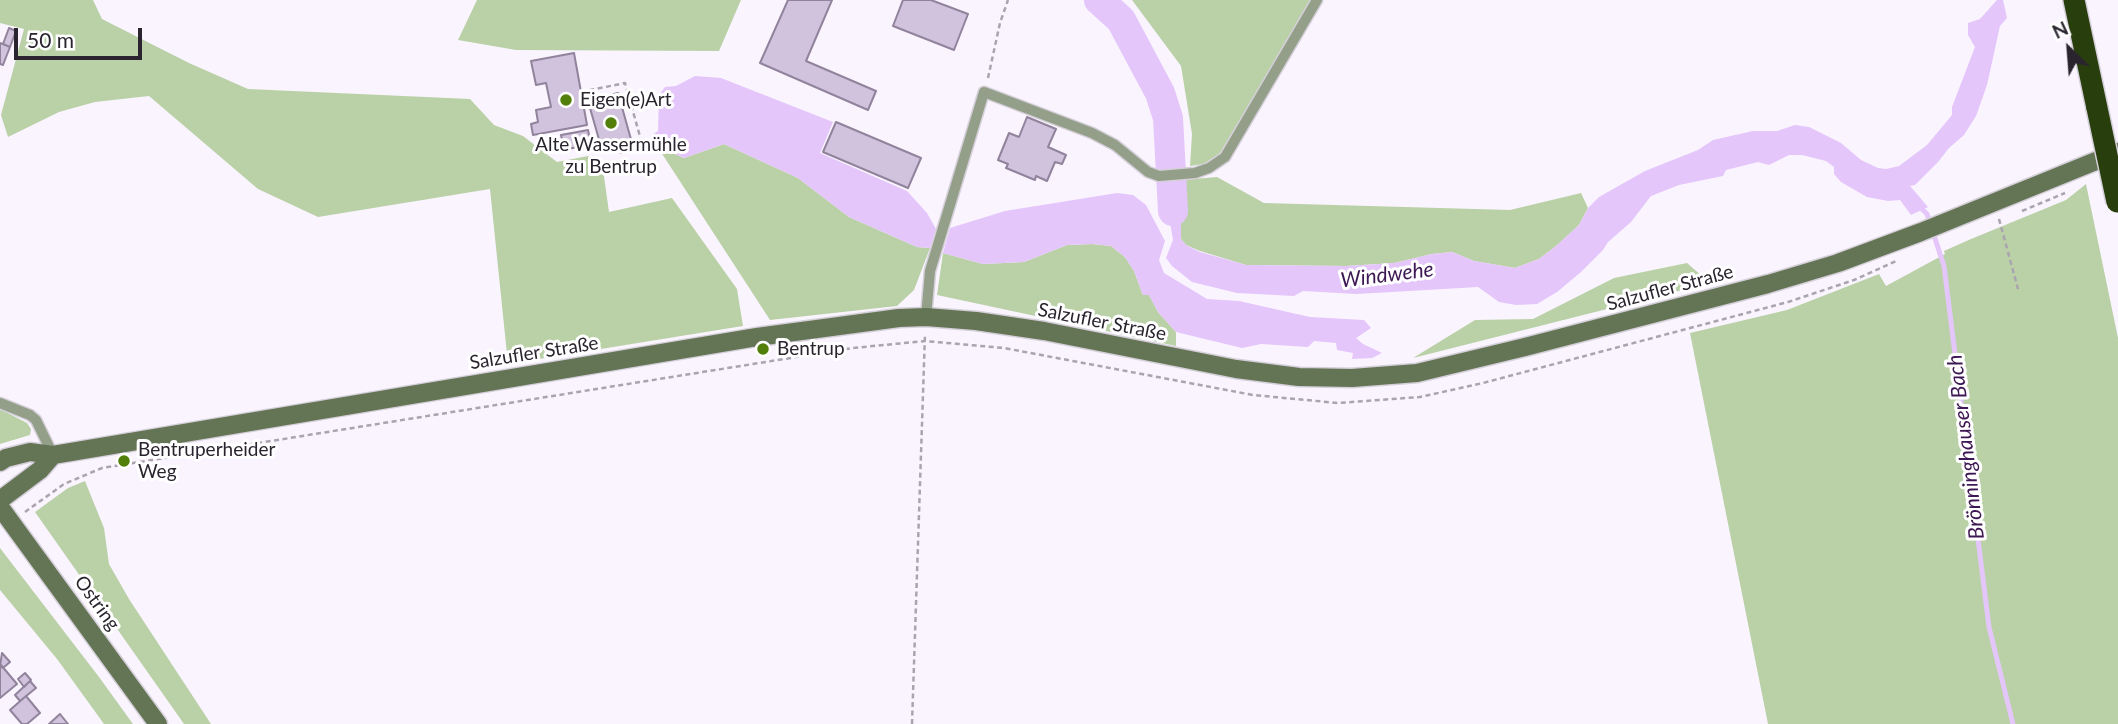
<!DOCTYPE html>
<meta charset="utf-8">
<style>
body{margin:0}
#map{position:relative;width:2118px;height:724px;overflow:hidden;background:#faf4ff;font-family:Lato,sans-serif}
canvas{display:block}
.north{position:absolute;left:2034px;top:14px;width:70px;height:70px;-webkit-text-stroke:5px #fff;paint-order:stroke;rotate:335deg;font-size:19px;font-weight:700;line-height:28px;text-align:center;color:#2a242e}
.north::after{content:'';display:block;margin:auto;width:24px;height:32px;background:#2a242e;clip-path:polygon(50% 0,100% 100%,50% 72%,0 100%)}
.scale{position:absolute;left:14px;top:28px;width:128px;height:32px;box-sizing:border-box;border:4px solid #2a242e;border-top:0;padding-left:9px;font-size:21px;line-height:24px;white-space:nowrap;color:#2a242e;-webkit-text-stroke:5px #fff;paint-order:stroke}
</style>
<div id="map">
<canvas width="2118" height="724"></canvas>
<div class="north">N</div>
<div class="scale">50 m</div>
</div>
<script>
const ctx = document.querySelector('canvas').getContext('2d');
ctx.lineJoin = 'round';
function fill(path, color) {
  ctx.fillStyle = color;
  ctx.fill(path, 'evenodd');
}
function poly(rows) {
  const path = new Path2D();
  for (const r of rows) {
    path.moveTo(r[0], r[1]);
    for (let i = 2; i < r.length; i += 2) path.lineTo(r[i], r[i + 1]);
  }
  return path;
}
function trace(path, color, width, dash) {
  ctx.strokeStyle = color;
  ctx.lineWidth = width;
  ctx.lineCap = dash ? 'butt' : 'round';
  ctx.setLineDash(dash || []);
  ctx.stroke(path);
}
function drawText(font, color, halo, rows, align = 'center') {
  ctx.font = font + ' Lato,sans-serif';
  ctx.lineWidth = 6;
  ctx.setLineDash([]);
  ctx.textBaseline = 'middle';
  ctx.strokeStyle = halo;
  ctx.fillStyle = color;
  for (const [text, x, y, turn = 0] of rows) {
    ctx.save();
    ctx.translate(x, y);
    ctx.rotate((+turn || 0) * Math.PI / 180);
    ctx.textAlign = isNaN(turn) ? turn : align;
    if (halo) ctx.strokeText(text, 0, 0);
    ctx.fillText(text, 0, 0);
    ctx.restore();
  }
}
fill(poly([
 [0,0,93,0,102,19,189,63,248,89,470,99,494,125,523,136,557,162,588,156,602,162,609,212,672,198,737,289,743,326,508,364,490,189,318,217,258,189,149,96,95,102,59,112,8,137,1,115,24,29,0,23],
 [477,0,741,0,719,51,516,50,458,40],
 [1132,0,1311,0,1220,153,1204,164,1190,166,1192,134,1181,66],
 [724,144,798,178,849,217,917,247,930,248,914,290,897,306,770,320,657,146,684,158],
 [1217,177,1264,203,1510,210,1581,193,1588,208,1579,225,1556,246,1539,259,1515,268,1474,261,1452,252,1432,254,1394,263,1346,266,1246,265,1200,251,1186,245,1181,239,1181,180],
 [2086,184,2118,338,2118,724,1768,724,1690,333,1787,310,1879,274,1886,286,1945,254,1944,251,1971,239,2066,200],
 [1092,244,1111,246,1125,257,1134,271,1143,295,1149,295,1158,312,1176,332,1176,346,937,295,943,253,983,264,1024,262,1067,245],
 [1687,263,1710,283,1413,358,1475,320,1533,319,1614,278],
 [0,409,27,423,31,429,30,435,0,444],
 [85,481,104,528,109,564,129,599,211,724,184,724,35,512,68,488],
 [0,548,99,677,133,724,104,724,57,659,0,590]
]), '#bad1a7');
fill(poly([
 [1997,0,2003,0,2007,18,2000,26,1987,85,1976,116,1964,135,1949,148,1938,162,1915,185,1910,186,1928,207,1911,215,1900,200,1888,201,1867,197,1841,182,1834,174,1834,167,1826,161,1802,155,1789,155,1769,165,1758,162,1726,170,1723,176,1679,185,1651,196,1631,222,1608,242,1603,250,1581,272,1557,292,1537,304,1516,305,1499,302,1478,287,1357,294,1303,291,1294,296,1237,293,1192,282,1172,266,1166,258,1173,240,1163,181,1181,180,1181,239,1186,245,1200,252,1246,265,1346,266,1394,263,1432,254,1452,252,1474,261,1515,268,1539,259,1556,246,1579,225,1588,208,1599,197,1645,171,1698,150,1713,140,1753,131,1777,131,1795,125,1809,127,1841,143,1861,160,1878,168,1886,169,1899,166,1927,145,1952,115,1952,107,1975,47,1968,35,1968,23,1980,19],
 [695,76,721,78,833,122,820,153,907,191,927,213,936,229,930,248,917,247,849,217,798,178,724,144,684,158,657,146,652,135,658,131,659,95,665,87,676,86],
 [1117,193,1133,195,1146,205,1165,241,1159,260,1164,273,1207,299,1239,301,1310,317,1364,320,1371,328,1356,338,1363,344,1382,353,1372,358,1352,359,1353,353,1337,350,1336,343,1314,341,1308,347,1261,344,1242,348,1176,332,1158,312,1149,295,1143,295,1134,271,1125,257,1111,246,1092,244,1067,245,1024,262,983,264,943,253,950,228,1005,211]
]), '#e4c6fb');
trace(poly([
 [1918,205,1927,214,1944,266,1989,627,2013,724]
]), '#e4c6fb', 5);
trace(poly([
 [1099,0,1121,20,1160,93,1168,118,1173,211]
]), '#e4c6fb', 30);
const building = poly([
 [788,0,832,0,806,61,876,91,868,110,760,63,788,0],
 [903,0,931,0,968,14,954,50,893,26,903,0],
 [9,28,16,31,10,47,3,44,9,28],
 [0,43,10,47,3,65,0,64,0,43],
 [574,53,587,125,533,135,531,124,538,122,536,110,551,107,546,83,536,85,531,61,574,53],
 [618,93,634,150,621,153,619,145,602,150,588,101,618,93],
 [1027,117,1056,129,1048,147,1066,155,1062,164,1055,162,1047,181,1036,176,1035,180,1006,168,1008,164,998,160,1009,133,1019,137,1027,117],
 [836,122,921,158,908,188,823,152,836,122],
 [588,130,591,144,564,150,561,135,588,130],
 [2,653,10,662,3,668,0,666,2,653],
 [1,665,17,684,0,698,0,666,1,665],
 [25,673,31,680,24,687,18,679,25,673],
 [30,681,36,688,20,701,15,695,30,681],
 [26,696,40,713,27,724,22,724,10,710,26,696],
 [60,714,68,724,49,724,60,714]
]);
fill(building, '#d1c3dd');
trace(building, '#91839b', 2);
const service = poly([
 [926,317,930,271,984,92,1092,133,1115,145,1148,172,1159,176,1195,173,1209,168,1225,157,1317,0],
 [0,403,30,415,36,420,53,455]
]);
const secondary = poly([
 [0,462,6,458,30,452,53,455,757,337,899,318,926,317,976,321,1044,331,1236,369,1299,377,1352,378,1417,373,1525,347,1768,284,1838,263,1921,232,2118,152],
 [0,500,40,470,53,455],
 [0,507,158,724]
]);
const motorway = poly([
 [2074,0,2097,108]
]);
trace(service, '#d5cfd9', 13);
trace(secondary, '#d5cfd9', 21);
trace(motorway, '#d5cfd9', 24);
trace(poly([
 [988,78,1000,23,1008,0],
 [581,92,625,83,641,140],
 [2022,211,2065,193],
 [1999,219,2018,289],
 [25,512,64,484,102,468,853,348,925,341,1004,348,1253,395,1338,403,1420,397,1483,383,1788,302,1854,280,1896,261],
 [912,724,925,334]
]), '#aaa4af', 2.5, [5, 3.5]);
trace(service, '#939f89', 10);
trace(secondary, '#647555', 18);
trace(motorway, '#283e0d', 21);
const motorwayBridge = poly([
 [2097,108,2117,202]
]);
trace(motorwayBridge, '#d5cfd9', 24, []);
trace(motorwayBridge, '#283e0d', 21);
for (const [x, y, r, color] of [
 [566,100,7,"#517f09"],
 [611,123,7,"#517f09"],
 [763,349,7,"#517f09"],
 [124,461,7,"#517f09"]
]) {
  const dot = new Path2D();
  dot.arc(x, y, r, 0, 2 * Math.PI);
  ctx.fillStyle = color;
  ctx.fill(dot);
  trace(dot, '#fff', 2.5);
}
drawText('19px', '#2a242e', '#fff', [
 ["Eigen(e)Art",580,100],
 ["Alte Wassermühle",611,145,"center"],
 ["zu Bentrup",611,167,"center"],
 ["Bentrup",777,349],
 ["Bentruperheider",138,450],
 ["Weg",138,472]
], 'left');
drawText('19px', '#2a242e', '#fff', [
 ["Salzufler Straße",1670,288,-15],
 ["Salzufler Straße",1102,322,11],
 ["Salzufler Straße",534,353,-9],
 ["Ostring",97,603,54]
]);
drawText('italic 21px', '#3d1753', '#fff', [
 ["Windwehe",1387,275,-7],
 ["Brönninghauser Bach",1966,447,-97]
]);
</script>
